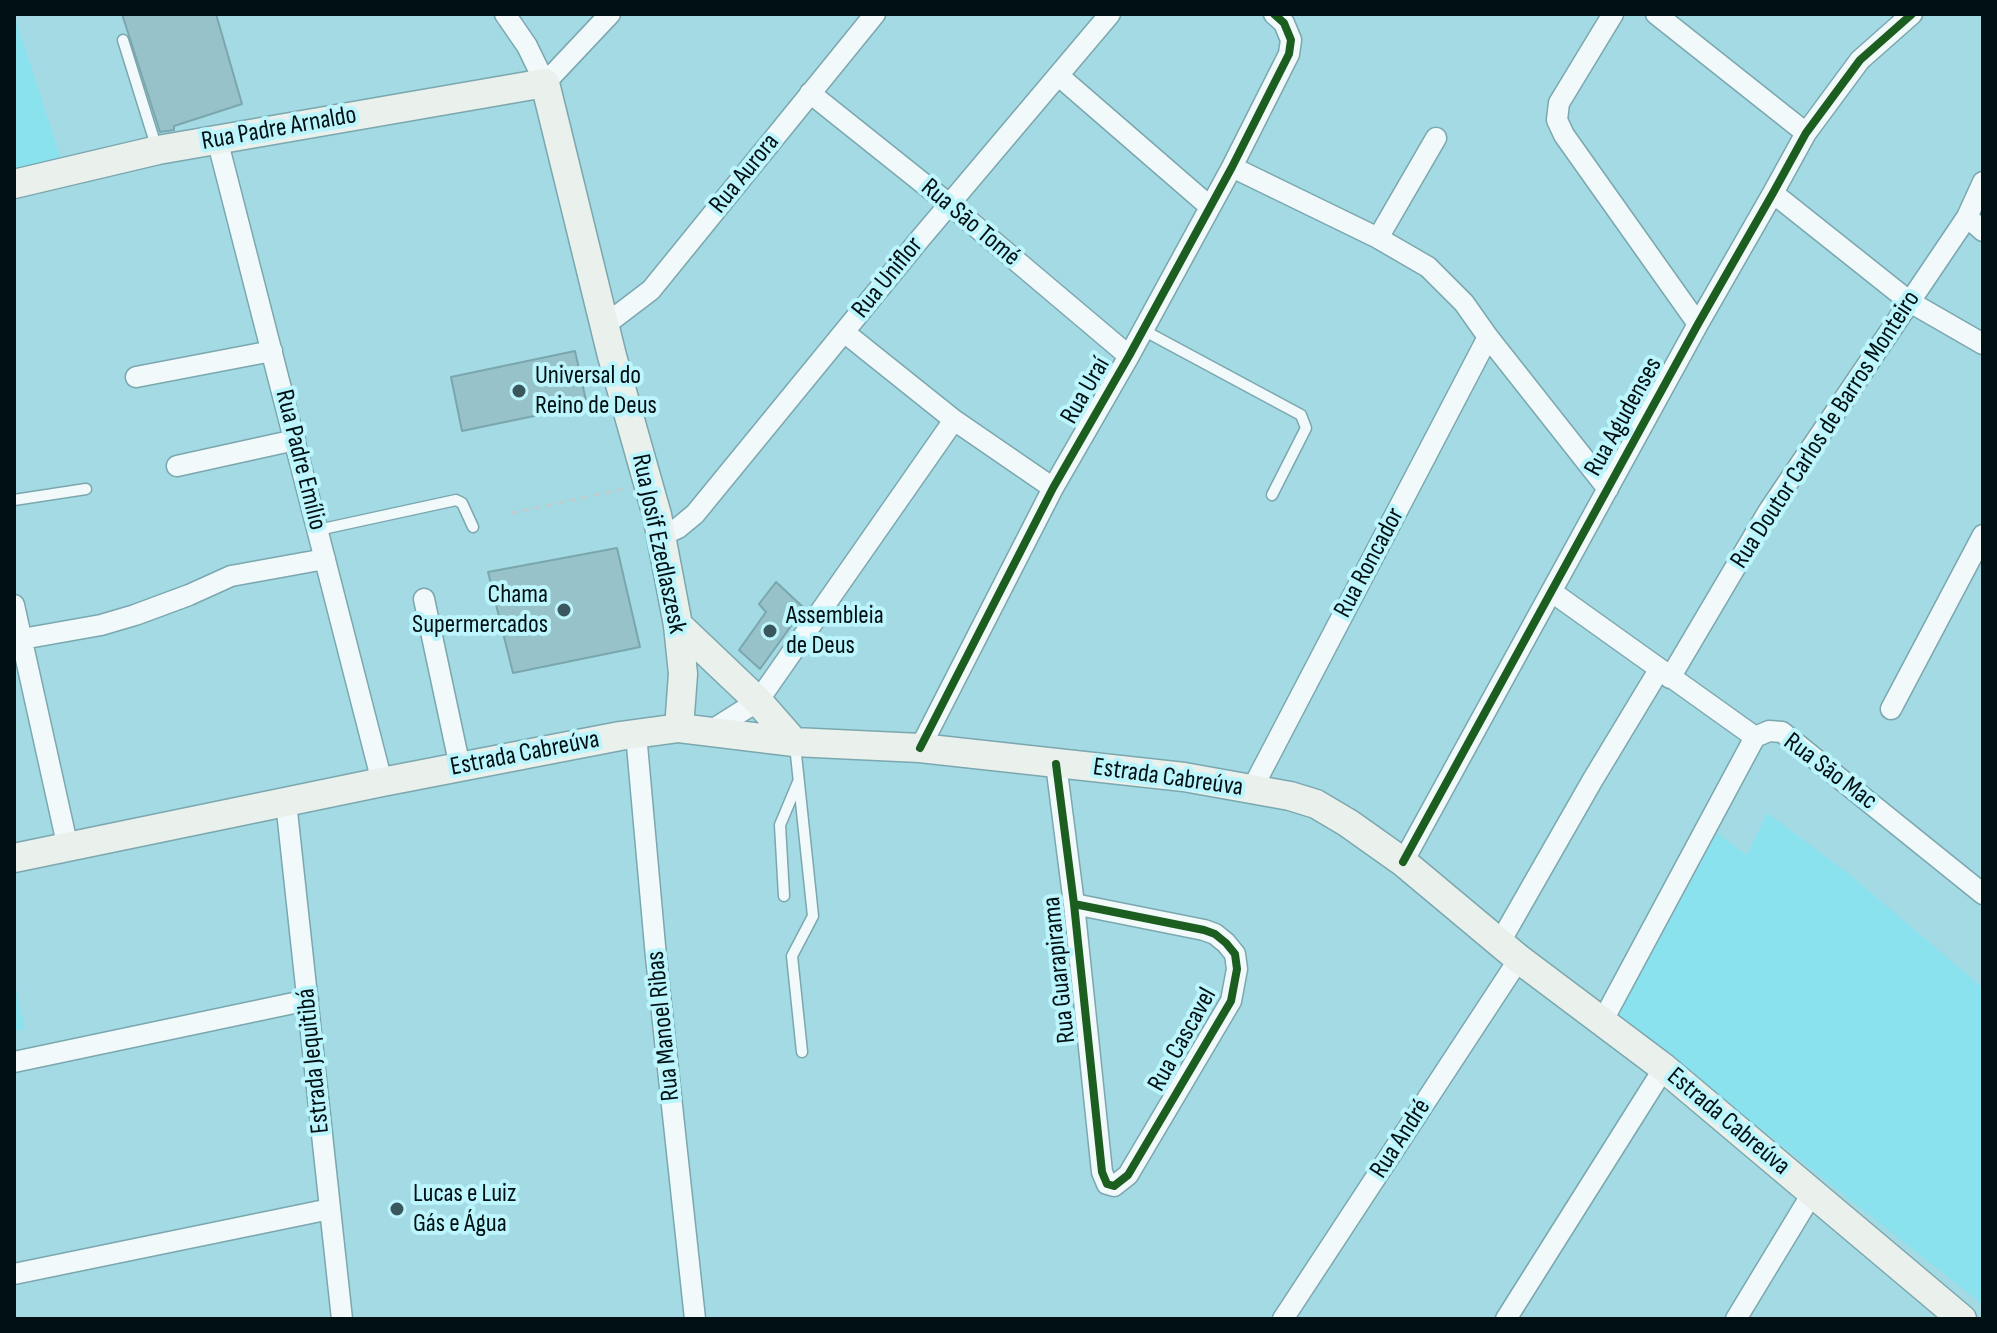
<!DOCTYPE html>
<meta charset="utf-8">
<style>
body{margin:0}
#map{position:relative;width:1997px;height:1333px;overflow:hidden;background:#a4dae3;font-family:"Sofia Sans Condensed",sans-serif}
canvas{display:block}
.frame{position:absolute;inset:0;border:16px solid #001013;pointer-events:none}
</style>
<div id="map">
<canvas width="1997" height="1333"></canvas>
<div class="frame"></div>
</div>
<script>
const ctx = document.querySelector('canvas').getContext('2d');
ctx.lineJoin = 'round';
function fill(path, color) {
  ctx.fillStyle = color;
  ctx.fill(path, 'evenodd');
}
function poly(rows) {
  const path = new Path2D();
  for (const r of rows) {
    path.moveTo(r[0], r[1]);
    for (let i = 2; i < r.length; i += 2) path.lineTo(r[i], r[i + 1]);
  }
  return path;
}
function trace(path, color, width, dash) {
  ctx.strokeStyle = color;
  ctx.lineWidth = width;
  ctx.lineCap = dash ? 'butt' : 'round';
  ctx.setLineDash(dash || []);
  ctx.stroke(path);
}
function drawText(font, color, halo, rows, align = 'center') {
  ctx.font = font + ' "Sofia Sans Condensed",sans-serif';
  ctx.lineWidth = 8;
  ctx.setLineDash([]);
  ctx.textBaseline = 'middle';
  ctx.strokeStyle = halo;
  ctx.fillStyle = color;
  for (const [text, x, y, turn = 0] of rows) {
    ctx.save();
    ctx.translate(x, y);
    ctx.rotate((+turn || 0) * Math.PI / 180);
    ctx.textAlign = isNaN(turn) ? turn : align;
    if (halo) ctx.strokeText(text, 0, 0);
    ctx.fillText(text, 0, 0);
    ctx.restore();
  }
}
fill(poly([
 [14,14,61,160,14,170],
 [1767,813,1850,875,1983,988,1983,1305,1618,1016,1717,833,1747,855],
 [14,980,25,1029,14,1031]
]), '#8be2ef');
const building = poly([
 [122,14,216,14,242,104,174,126,174,130,160,132,122,14],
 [575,351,587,405,462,431,451,377,575,351],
 [617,548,640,647,513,673,488,572,617,548],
 [776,582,804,608,760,669,739,650,766,612,759,604,776,582]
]);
fill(building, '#97c2ca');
trace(building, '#7aa7ae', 2);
const service = poly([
 [123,40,157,149],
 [1143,330,1301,415,1306,428,1272,495],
 [14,500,86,489],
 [318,530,456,500,462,503,473,527],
 [795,745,813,916,792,956,802,1052],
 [784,896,780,825,798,782]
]);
const minor = poly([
 [505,14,527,46,545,83,610,14],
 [1613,14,1559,103,1557,120,1564,135,1698,324],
 [1656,14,1806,133],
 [1059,76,1209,206],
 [810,93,949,204,1129,356],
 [217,139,382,782],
 [1232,167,1378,238,1428,267,1464,303,1488,337,1608,489],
 [1773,193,1910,302,1983,344],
 [1967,217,1983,231],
 [1378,238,1436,138],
 [605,325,651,290,875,14],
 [844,332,954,420,1053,488],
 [136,377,272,351],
 [177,466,295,440],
 [661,536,678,528,695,514,920,239,1110,14],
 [1552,592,1755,737,1769,731,1782,732,1983,894],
 [424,599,460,767],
 [14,605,68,848],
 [22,639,101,625,135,615,189,595,231,576,325,559],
 [1670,678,1768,512,1967,217,1983,182],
 [1891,709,1983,535],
 [709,732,758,701,954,420],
 [636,734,656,957,695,1319],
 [920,748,1053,488,1129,356,1232,167,1289,54,1291,40,1284,23,1274,14],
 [1056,764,1074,904,1102,1172,1107,1184,1114,1186,1128,1175,1231,1001,1237,969,1235,954,1226,943,1215,934,1204,930,1074,904],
 [1252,789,1488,337],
 [286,802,342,1319],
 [1403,862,1698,324,1773,193,1806,133,1860,60,1912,14],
 [1500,942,1592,781,1659,670],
 [1602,1022,1755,737],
 [14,1062,308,1000],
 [14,1274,330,1209],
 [1283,1319,1519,959],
 [1506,1319,1664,1068],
 [1736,1319,1813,1192]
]);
const secondary = poly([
 [14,184,158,150,545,83,612,356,657,515,678,625,683,674,679,728],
 [678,625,758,701,794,742],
 [14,858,382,782,620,736,679,728,794,742,920,748,1184,777,1290,796,1316,804,1348,823,1403,862,1519,959,1664,1068,1962,1319]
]);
trace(service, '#7ba7af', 13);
trace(minor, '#7ba7af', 23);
trace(secondary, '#7ba7af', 31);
trace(poly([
 [511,513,624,489]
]), '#beced0', 3, [6, 6]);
trace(service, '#f1f9fb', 10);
trace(minor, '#f1f9fb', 20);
trace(secondary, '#eaf0ec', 28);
trace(poly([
 [920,748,1053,488,1129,356,1232,167,1289,54,1291,40,1284,23,1274,14],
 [1056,764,1074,904,1102,1172,1107,1184,1114,1186,1128,1175,1231,1001,1237,969,1235,954,1226,943,1215,934,1204,930,1074,904],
 [1403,862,1698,324,1773,193,1806,133,1860,60,1912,14]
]), '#1b5e20', 8);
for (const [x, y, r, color] of [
 [519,391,8,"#39575c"],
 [564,610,8,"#39575c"],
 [770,631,8,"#39575c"],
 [397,1209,8,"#39575c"]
]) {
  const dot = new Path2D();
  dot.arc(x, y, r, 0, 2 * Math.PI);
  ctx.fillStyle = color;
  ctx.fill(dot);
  trace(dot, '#bdf5fd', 3);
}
drawText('26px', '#001013', '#bdf5fd', [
 ["Rua Padre Arnaldo",279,129,-10],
 ["Rua Aurora",745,174,-51],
 ["Rua São Tomé",970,223,40],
 ["Rua Uniflor",888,278,-51],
 ["Rua Uraí",1086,391,-60],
 ["Rua Agudenses",1624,417,-61],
 ["Rua Doutor Carlos de Barros Monteiro",1826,430,-57],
 ["Rua Padre Emílio",300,460,76],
 ["Rua Josif Ezedlaszesk",658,544,78],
 ["Rua Roncador",1370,563,-62],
 ["Estrada Cabreúva",525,754,-11],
 ["Rua São Mac",1830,772,37],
 ["Estrada Cabreúva",1168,778,8],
 ["Rua Guarapirama",1060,970,-96],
 ["Rua Manoel Ribas",664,1026,-96],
 ["Rua Cascavel",1183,1040,-61],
 ["Estrada Jequitibá",314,1061,-96],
 ["Estrada Cabreúva",1728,1122,40],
 ["Rua André",1401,1139,-57]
]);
drawText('26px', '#001013', '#bdf5fd', [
 ["Universal do",535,376],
 ["Reino de Deus",535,406],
 ["Chama",548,595,"right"],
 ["Supermercados",548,625,"right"],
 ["Assembleia",786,616],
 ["de Deus",786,646],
 ["Lucas e Luiz",413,1194],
 ["Gás e Água",413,1224]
], 'left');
</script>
